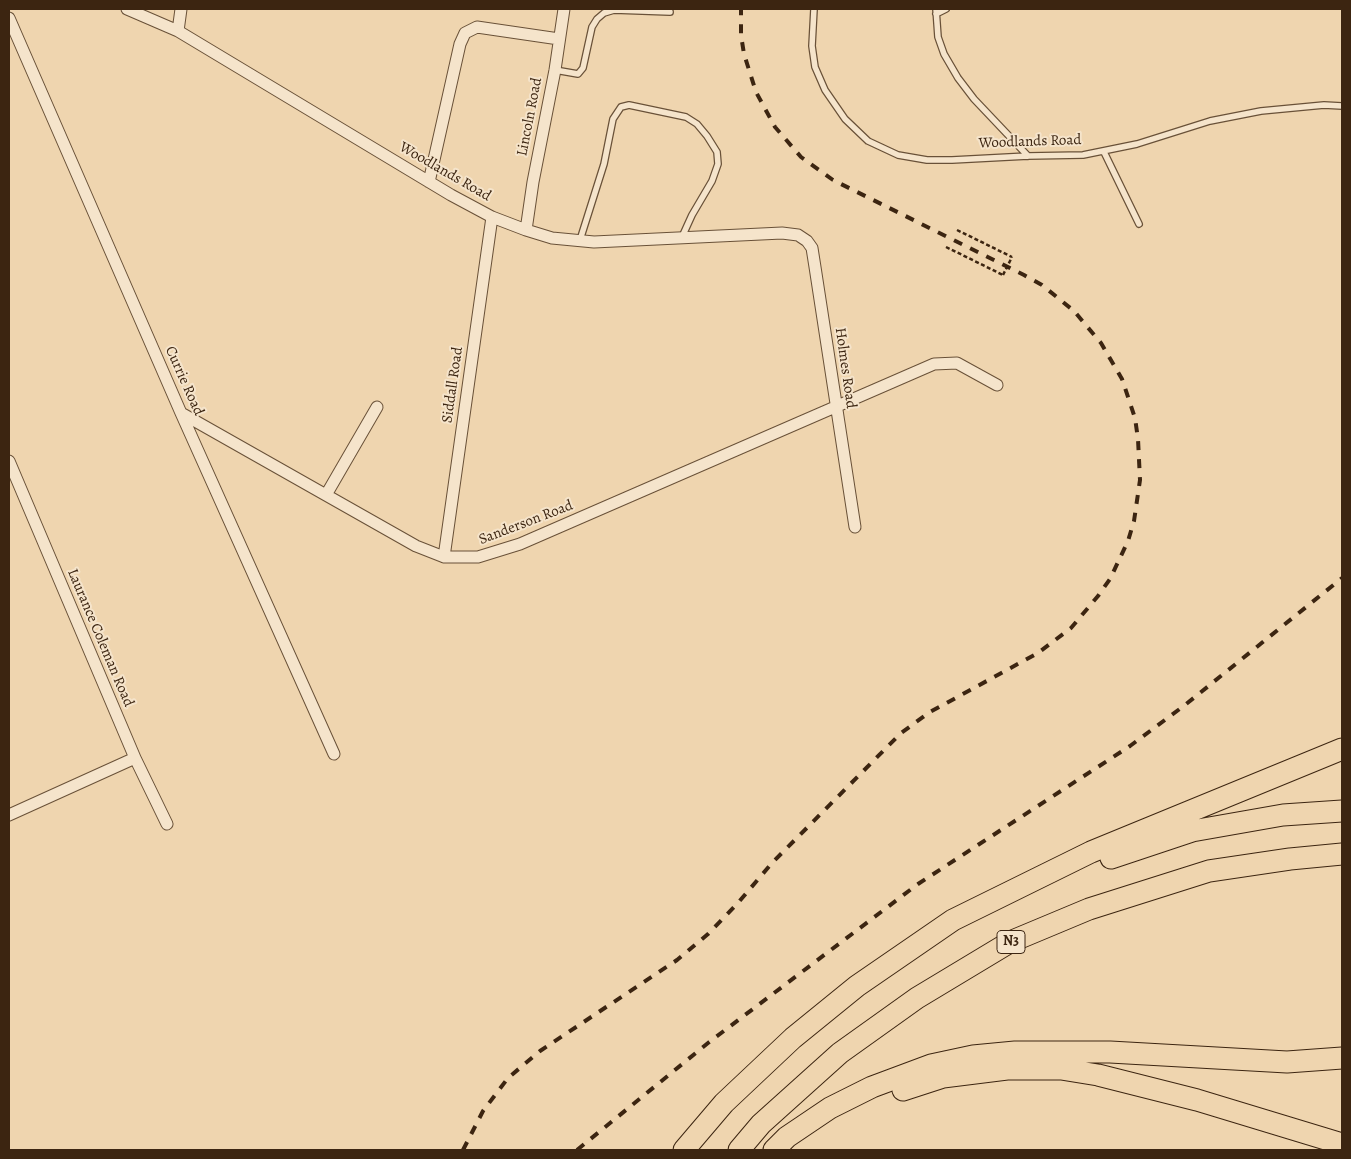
<!DOCTYPE html>
<style>
body{margin:0}
#map{position:relative;width:1351px;height:1159px;overflow:hidden;background:#efd5af;font-family:Alegreya,serif}
canvas{display:block}
.frame{position:absolute;inset:0;border:10px solid #3c2511;pointer-events:none}
</style>
<div id="map">
<canvas width="1351" height="1159"></canvas>
<div class="frame"></div>
</div>
<script>
const ctx = document.querySelector('canvas').getContext('2d');
ctx.lineJoin = 'round';
function poly(rows) {
  const path = new Path2D();
  for (const r of rows) {
    path.moveTo(r[0], r[1]);
    for (let i = 2; i < r.length; i += 2) path.lineTo(r[i], r[i + 1]);
  }
  return path;
}
function trace(path, color, width, dash) {
  ctx.strokeStyle = color;
  ctx.lineWidth = width;
  ctx.lineCap = dash ? 'butt' : 'round';
  ctx.setLineDash(dash || []);
  ctx.stroke(path);
}
function drawText(font, color, halo, rows, align = 'center') {
  ctx.font = font + ' Alegreya,serif';
  ctx.lineWidth = 4;
  ctx.setLineDash([]);
  ctx.textBaseline = 'middle';
  ctx.strokeStyle = halo;
  ctx.fillStyle = color;
  for (const [text, x, y, turn = 0] of rows) {
    ctx.save();
    ctx.translate(x, y);
    ctx.rotate((+turn || 0) * Math.PI / 180);
    ctx.textAlign = isNaN(turn) ? turn : align;
    if (halo) ctx.strokeText(text, 0, 0);
    ctx.fillText(text, 0, 0);
    ctx.restore();
  }
}
const service = poly([
 [814,9,812,46,815,67,825,90,845,119,868,141,898,155,927,160,952,160,1028,156,1083,155,1137,144,1210,121,1261,111,1324,105,1342,106],
 [936,9,938,37,944,54,958,78,974,99,1028,156],
 [936,14,946,9],
 [555,70,578,74,583,68,592,27,597,19,604,13,614,10,670,12],
 [1104,152,1139,224],
 [580,240,604,164,613,119,621,107,629,105,686,117,697,124,707,136,717,152,718,164,712,181,692,215,682,237]
]);
const minor = poly([
 [127,9,178,31,451,195,492,217,526,230,552,238,594,242,782,233,798,235,807,241,812,248,815,267,855,527],
 [9,18,181,413,334,754],
 [178,31,181,9],
 [429,182,460,44,465,33,477,27,559,39],
 [526,230,533,182,555,70,564,9],
 [181,413,416,546,444,557,478,557,520,544,934,364,957,363,997,385],
 [9,461,135,758,167,824],
 [326,495,377,407],
 [444,557,492,217],
 [9,815,135,758]
]);
const motorway = poly([
 [1111,858,1192,831,1283,815,1342,811],
 [903,1090,943,1077,1007,1069,1061,1069,1098,1075,1197,1100,1342,1144],
 [684,1150,724,1103,793,1038,857,986,953,920,1091,852,1342,749],
 [739,1150,761,1124,840,1053,917,998,1010,942,1089,909,1209,871,1290,859,1342,854],
 [774,1150,787,1137,830,1108,872,1087,931,1065,973,1056,1015,1052,1110,1052,1287,1062,1342,1058]
]);
trace(service, '#695138', 8);
trace(minor, '#695138', 13);
trace(motorway, '#3c2511', 23);
trace(poly([
 [957,230,1012,257],
 [946,247,1003,275]
]), '#3c2511', 2.5, [4, 2.5]);
trace(service, '#f5e4cb', 5.5);
trace(minor, '#f5e4cb', 11);
trace(motorway, '#efd5af', 21);
trace(poly([
 [463,1150,483,1111,508,1078,540,1051,677,960,708,934,737,904,772,863,901,733,930,712,1038,653,1071,628,1098,596,1110,579,1128,541,1134,521,1140,480,1138,439,1135,418,1122,379,1101,343,1074,311,1042,285,1024,275,833,180,801,157,775,127,756,92,744,54,741,35,741,9],
 [577,1150,708,1043,918,884,1130,746,1185,705,1342,578]
]), '#3c2511', 4, [9, 9]);
trace(poly([
 [1003,275,1012,257]
]), '#3c2511', 2.5, [4, 2.5]);
for (const [x, y, w] of [
 [1011,942,28]
]) {
  const box = new Path2D();
  box.roundRect(x - w / 2, y - 11.5, w, 23, 4);
  ctx.fillStyle = '#f5e4cb';
  ctx.fill(box);
  trace(box, '#3c2511', 1);
}
drawText('bold 14px', '#3c2511', null, [
 ["N3",1011,942]
]);
drawText('15px', '#3c2511', '#f5e4cb', [
 ["Lincoln Road",530,117,-79],
 ["Woodlands Road",1030,142,-2],
 ["Woodlands Road",445,172,30],
 ["Holmes Road",845,368,82],
 ["Currie Road",184,381,66],
 ["Siddall Road",453,385,-82],
 ["Sanderson Road",526,523,-21],
 ["Laurance Coleman Road",100,638,67]
]);
</script>
